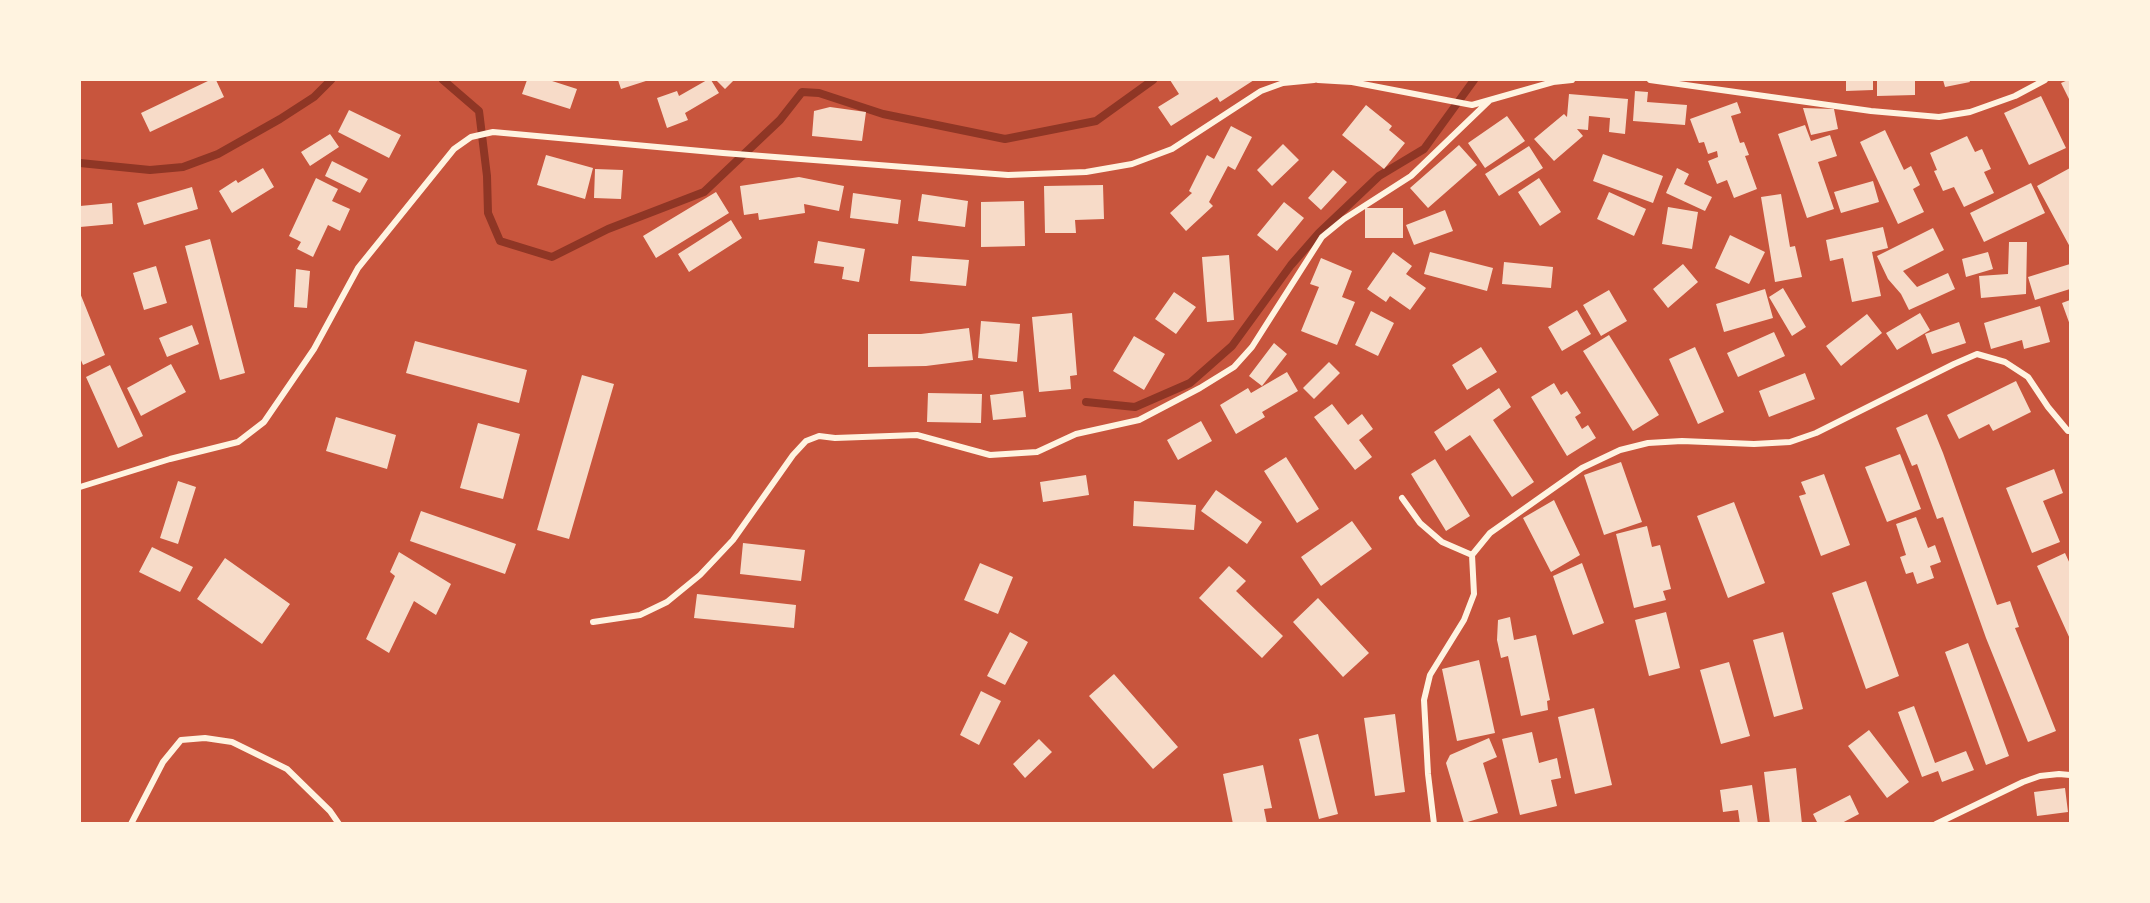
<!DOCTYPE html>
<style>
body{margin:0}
#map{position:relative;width:2150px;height:903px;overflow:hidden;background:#c8553d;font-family:Figtree,sans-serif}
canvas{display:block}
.frame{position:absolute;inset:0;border:81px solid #fff3e0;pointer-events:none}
</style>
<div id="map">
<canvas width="2150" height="903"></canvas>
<div class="frame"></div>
</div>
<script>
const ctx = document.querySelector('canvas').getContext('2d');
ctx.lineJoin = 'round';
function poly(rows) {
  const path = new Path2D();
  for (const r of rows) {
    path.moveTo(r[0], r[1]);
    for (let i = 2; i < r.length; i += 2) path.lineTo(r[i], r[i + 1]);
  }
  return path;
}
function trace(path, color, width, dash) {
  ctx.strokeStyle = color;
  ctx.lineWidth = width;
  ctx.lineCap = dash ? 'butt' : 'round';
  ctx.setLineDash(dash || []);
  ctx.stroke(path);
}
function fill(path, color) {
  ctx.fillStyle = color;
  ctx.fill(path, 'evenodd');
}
trace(poly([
 [443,80,479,111,487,176,488,213,500,241,552,257,608,229,704,192,780,120,802,92,819,93,883,114,1005,139,1096,121,1153,80],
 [80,163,150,170,183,167,218,154,280,119,314,97,331,80],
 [1086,402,1135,407,1190,383,1232,346,1291,265,1319,233,1379,176,1424,149,1474,80]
]), '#8f3625', 8);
fill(poly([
 [210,80,216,80,224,97,150,132,141,113],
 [527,80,549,80,577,89,570,109,522,94],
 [618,80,649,80,621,89],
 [707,80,711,80,719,93,685,113,688,120,667,128,657,98,677,91,679,96],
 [716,80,734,80,725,89],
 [1170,80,1254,80,1220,102,1217,97,1171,126,1158,107,1179,94],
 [1846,80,1873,80,1873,90,1846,91],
 [1877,80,1915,80,1915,95,1877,96],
 [1943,80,1969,80,1970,82,1945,87],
 [2068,80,2070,80,2070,101,2061,83],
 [1635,91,1648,92,1647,102,1687,105,1685,125,1633,121],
 [1569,94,1628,99,1625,134,1609,132,1610,118,1589,116,1588,130,1577,129,1583,136,1554,161,1534,139,1564,114,1567,117],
 [2041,96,2066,148,2029,165,2004,113],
 [1737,102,1741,113,1731,116,1740,143,1744,142,1749,155,1745,156,1757,189,1734,198,1727,180,1717,184,1708,161,1718,157,1717,151,1708,154,1704,142,1699,143,1690,119],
 [1366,105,1392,126,1389,130,1405,143,1384,169,1342,135],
 [830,107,866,112,862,141,812,136,814,111],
 [1803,108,1834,109,1838,129,1811,135],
 [349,110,401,135,389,158,338,132],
 [1507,116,1525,141,1485,168,1468,143],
 [1805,125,1811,141,1830,135,1837,156,1818,162,1834,209,1807,218,1778,134],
 [1231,126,1252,137,1235,170,1228,166,1209,202,1213,206,1186,231,1170,213,1192,193,1189,191,1207,155,1214,159],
 [1885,130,1904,170,1911,166,1920,185,1913,189,1924,212,1898,224,1860,142],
 [330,134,339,147,310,166,301,152],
 [1967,136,1975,152,1982,149,1991,169,1984,172,1994,193,1964,207,1954,187,1943,191,1934,171,1937,170,1930,153],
 [1283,144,1299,160,1272,186,1257,170],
 [1459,145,1477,165,1428,208,1410,188],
 [1529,146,1543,168,1499,196,1485,174],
 [1603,154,1663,176,1653,203,1593,181],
 [546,155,593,168,585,199,537,185],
 [332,161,368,179,360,193,325,176],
 [263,168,274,187,232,213,219,191,236,180,238,183],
 [1677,168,1689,174,1684,184,1712,197,1705,211,1666,193],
 [2070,168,2070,247,2037,186],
 [595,169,623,170,621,199,594,198],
 [1333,170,1347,182,1321,210,1308,198],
 [799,177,844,186,839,211,804,204,805,213,759,220,758,213,744,215,740,186],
 [316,178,338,189,332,201,350,209,340,231,328,225,313,257,297,249,301,242,289,236],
 [1539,178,1561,212,1540,226,1518,192],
 [1873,181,1879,202,1841,213,1834,192],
 [2031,183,2045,213,1984,242,1970,213],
 [1103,185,1104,219,1075,220,1076,233,1045,233,1044,186],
 [192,187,198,209,144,225,137,203],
 [716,192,729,213,656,258,643,236],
 [1609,192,1646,209,1634,236,1597,219],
 [853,193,901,200,898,224,850,218],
 [922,194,968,201,965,227,918,221],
 [1781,194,1790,247,1795,246,1802,277,1775,282,1761,197],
 [1024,201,1025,246,981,247,981,202],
 [1284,202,1304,218,1277,251,1257,235],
 [112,203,113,224,80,227,80,206],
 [1668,207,1698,212,1692,249,1662,244],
 [1365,208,1403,208,1403,238,1365,238],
 [1445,210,1453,231,1414,245,1406,225],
 [731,220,742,238,689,272,678,254],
 [1883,227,1888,248,1872,252,1881,296,1852,302,1843,258,1830,261,1826,240],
 [1933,228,1944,250,1903,271,1917,287,1948,273,1955,289,1909,310,1901,294,1888,279,1877,256],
 [1730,235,1765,252,1749,284,1715,268],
 [210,239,245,373,220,380,185,246],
 [818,241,865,249,859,282,842,279,844,267,814,263],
 [2009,242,2027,242,2026,294,1981,298,1979,276,2008,274],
 [1393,252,1412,266,1406,274,1426,288,1410,310,1390,296,1386,302,1367,289],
 [1430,252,1493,268,1487,291,1424,274],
 [1988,252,1993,269,1966,277,1962,259],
 [1229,255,1234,320,1207,322,1202,257],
 [912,256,969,260,966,286,910,281],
 [1321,258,1352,271,1342,297,1355,302,1337,345,1301,331,1319,287,1310,284],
 [1504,262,1553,267,1551,288,1502,284],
 [1683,264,1698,282,1668,308,1653,289],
 [2070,264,2070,289,2035,300,2028,277],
 [156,266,167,303,144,310,133,273],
 [296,269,310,271,307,308,294,307],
 [1783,288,1806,327,1792,336,1769,297],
 [1765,289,1773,318,1724,332,1716,304],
 [1609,290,1627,321,1601,336,1583,305],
 [1174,292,1196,307,1176,334,1155,319],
 [80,293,105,355,83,365,80,358],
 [2070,300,2070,325,2062,303],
 [2040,306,2050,342,2024,349,2022,340,1991,349,1984,323],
 [1577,310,1591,334,1562,351,1548,327],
 [1371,311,1394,323,1378,356,1355,345],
 [1072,313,1077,375,1070,376,1071,389,1039,392,1032,317],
 [1920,313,1930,330,1897,350,1886,333],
 [1867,314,1882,333,1841,366,1826,346],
 [981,321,1020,324,1017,362,978,358],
 [1959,322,1966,343,1932,354,1925,334],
 [192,325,199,344,167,357,159,338],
 [969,328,973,360,926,366,868,367,868,334,921,334],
 [1774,332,1785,356,1738,377,1727,353],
 [1609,335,1659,415,1633,431,1583,351],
 [1134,336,1165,354,1144,390,1113,371],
 [415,341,527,370,519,403,406,373],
 [1274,343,1287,354,1262,386,1249,376],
 [1481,347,1497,372,1467,390,1452,365],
 [1695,347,1724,412,1698,424,1669,359],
 [1329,362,1340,373,1314,399,1303,388],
 [171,364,186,392,141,416,127,388],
 [110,365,143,436,118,448,86,377],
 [1287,372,1298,391,1262,412,1265,417,1236,434,1220,405,1248,388,1251,393],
 [1805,373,1815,399,1769,417,1759,391],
 [582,375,614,384,569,539,537,530],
 [2016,381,2031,412,1993,431,1989,424,1959,439,1947,415],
 [1554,383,1561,395,1567,391,1581,413,1575,417,1582,429,1588,425,1596,438,1567,456,1531,397],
 [1499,388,1511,407,1493,420,1534,482,1512,497,1470,435,1446,451,1434,432],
 [1023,391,1026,417,993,420,990,395],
 [928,393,982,394,981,423,927,422],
 [1332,404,1348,425,1362,414,1373,429,1359,440,1372,457,1355,470,1314,417],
 [1927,414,1943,453,1997,605,2010,601,2019,627,2015,628,2056,731,2028,742,1986,638,1943,517,1937,519,1917,464,1912,466,1896,428],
 [336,417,396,435,387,469,326,451],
 [1201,421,1212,441,1178,460,1167,440],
 [478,423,520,434,503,499,460,488],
 [1900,454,1921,509,1887,522,1865,467],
 [1286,457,1319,509,1297,523,1264,471],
 [1435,459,1470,516,1446,531,1411,474],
 [1621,462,1642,522,1604,535,1584,475],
 [2054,469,2063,493,2043,501,2060,542,2032,553,2006,488],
 [1824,474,1850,545,1821,556,1799,496,1806,494,1801,482],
 [1086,475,1089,495,1043,502,1040,482],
 [178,481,196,487,178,544,160,538],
 [1216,490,1262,522,1247,544,1201,511],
 [1554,500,1580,555,1551,572,1523,518],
 [1134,501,1196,505,1194,530,1133,526],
 [1734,502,1765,583,1728,598,1697,516],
 [421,511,516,544,505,574,410,541],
 [1916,517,1928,548,1935,545,1941,562,1930,566,1934,578,1917,584,1913,572,1906,574,1900,557,1906,555,1896,524],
 [1352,521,1372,549,1321,586,1301,557],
 [1647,526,1652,547,1660,545,1671,589,1663,591,1666,600,1634,608,1616,534],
 [743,543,805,550,801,581,740,574],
 [152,547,193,567,180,592,139,572],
 [399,552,451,584,436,615,414,601,389,653,366,639,395,576,390,572],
 [2065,553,2070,564,2070,639,2037,566],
 [225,558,290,604,262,644,197,599],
 [980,563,1013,577,998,614,964,600],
 [1582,563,1604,623,1573,635,1553,576],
 [1229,566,1246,581,1236,591,1283,636,1262,658,1199,598],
 [1866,581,1899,676,1866,689,1832,593],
 [697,594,796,605,794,628,694,618],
 [1318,598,1369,653,1343,677,1293,622],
 [1666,612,1680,668,1649,676,1635,620],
 [1510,617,1514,640,1536,635,1550,700,1547,701,1548,710,1521,716,1508,656,1501,658,1497,640,1498,620],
 [1010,632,1028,642,1005,685,987,676],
 [1783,632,1803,709,1774,717,1753,640],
 [1968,643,2009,756,1986,765,1945,652],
 [1479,660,1495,733,1457,741,1442,669],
 [1729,662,1750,736,1721,744,1700,670],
 [1114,674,1178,747,1153,769,1089,696],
 [981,691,1001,701,979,745,960,735],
 [1914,706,1935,763,1966,751,1974,770,1942,782,1938,771,1922,777,1898,712],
 [1594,708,1612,785,1575,794,1558,717],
 [1395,714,1405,792,1375,796,1364,718],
 [1869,730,1909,782,1887,798,1848,746],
 [1532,732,1539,763,1557,758,1561,778,1551,780,1557,806,1520,815,1502,739],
 [1318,734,1338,814,1319,819,1299,739],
 [1489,738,1497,757,1483,763,1498,813,1464,823,1446,763,1450,755],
 [1039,739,1052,752,1025,778,1013,764],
 [1263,765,1272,808,1264,809,1267,824,1233,824,1223,774],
 [1796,768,1802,824,1770,824,1764,772],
 [1752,785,1758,824,1740,824,1738,810,1723,812,1720,790],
 [2065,788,2068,812,2037,816,2034,792],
 [1850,795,1859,814,1840,824,1818,824,1813,814]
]), '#f7dbc8');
trace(poly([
 [1318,80,1352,82,1472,105,1553,82,1572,80],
 [1650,80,1871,111,1939,117,1970,112,2015,96,2045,80],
 [80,487,170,459,238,442,264,422,314,349,358,268,454,149,471,137,493,132,723,153,1008,175,1086,172,1132,164,1172,149,1261,91,1283,83,1314,80],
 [1402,498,1420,523,1442,542,1472,555],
 [593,622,640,615,667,602,700,575,733,540,793,455,806,441,819,436,835,438,917,435,990,455,1037,452,1076,434,1139,420,1200,388,1234,367,1252,347,1322,237,1344,219,1411,176,1489,101],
 [131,824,163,762,181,740,205,738,232,742,287,769,330,811,339,824],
 [1434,824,1428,774,1424,700,1430,675,1464,620,1474,594,1472,555,1490,533,1582,468,1620,450,1648,443,1682,441,1754,444,1790,442,1816,433,1954,364,1977,354,2005,362,2028,377,2048,407,2068,431,2070,431],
 [1936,824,2023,782,2040,776,2059,774,2070,775]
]), '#fff3e0', 6);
</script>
